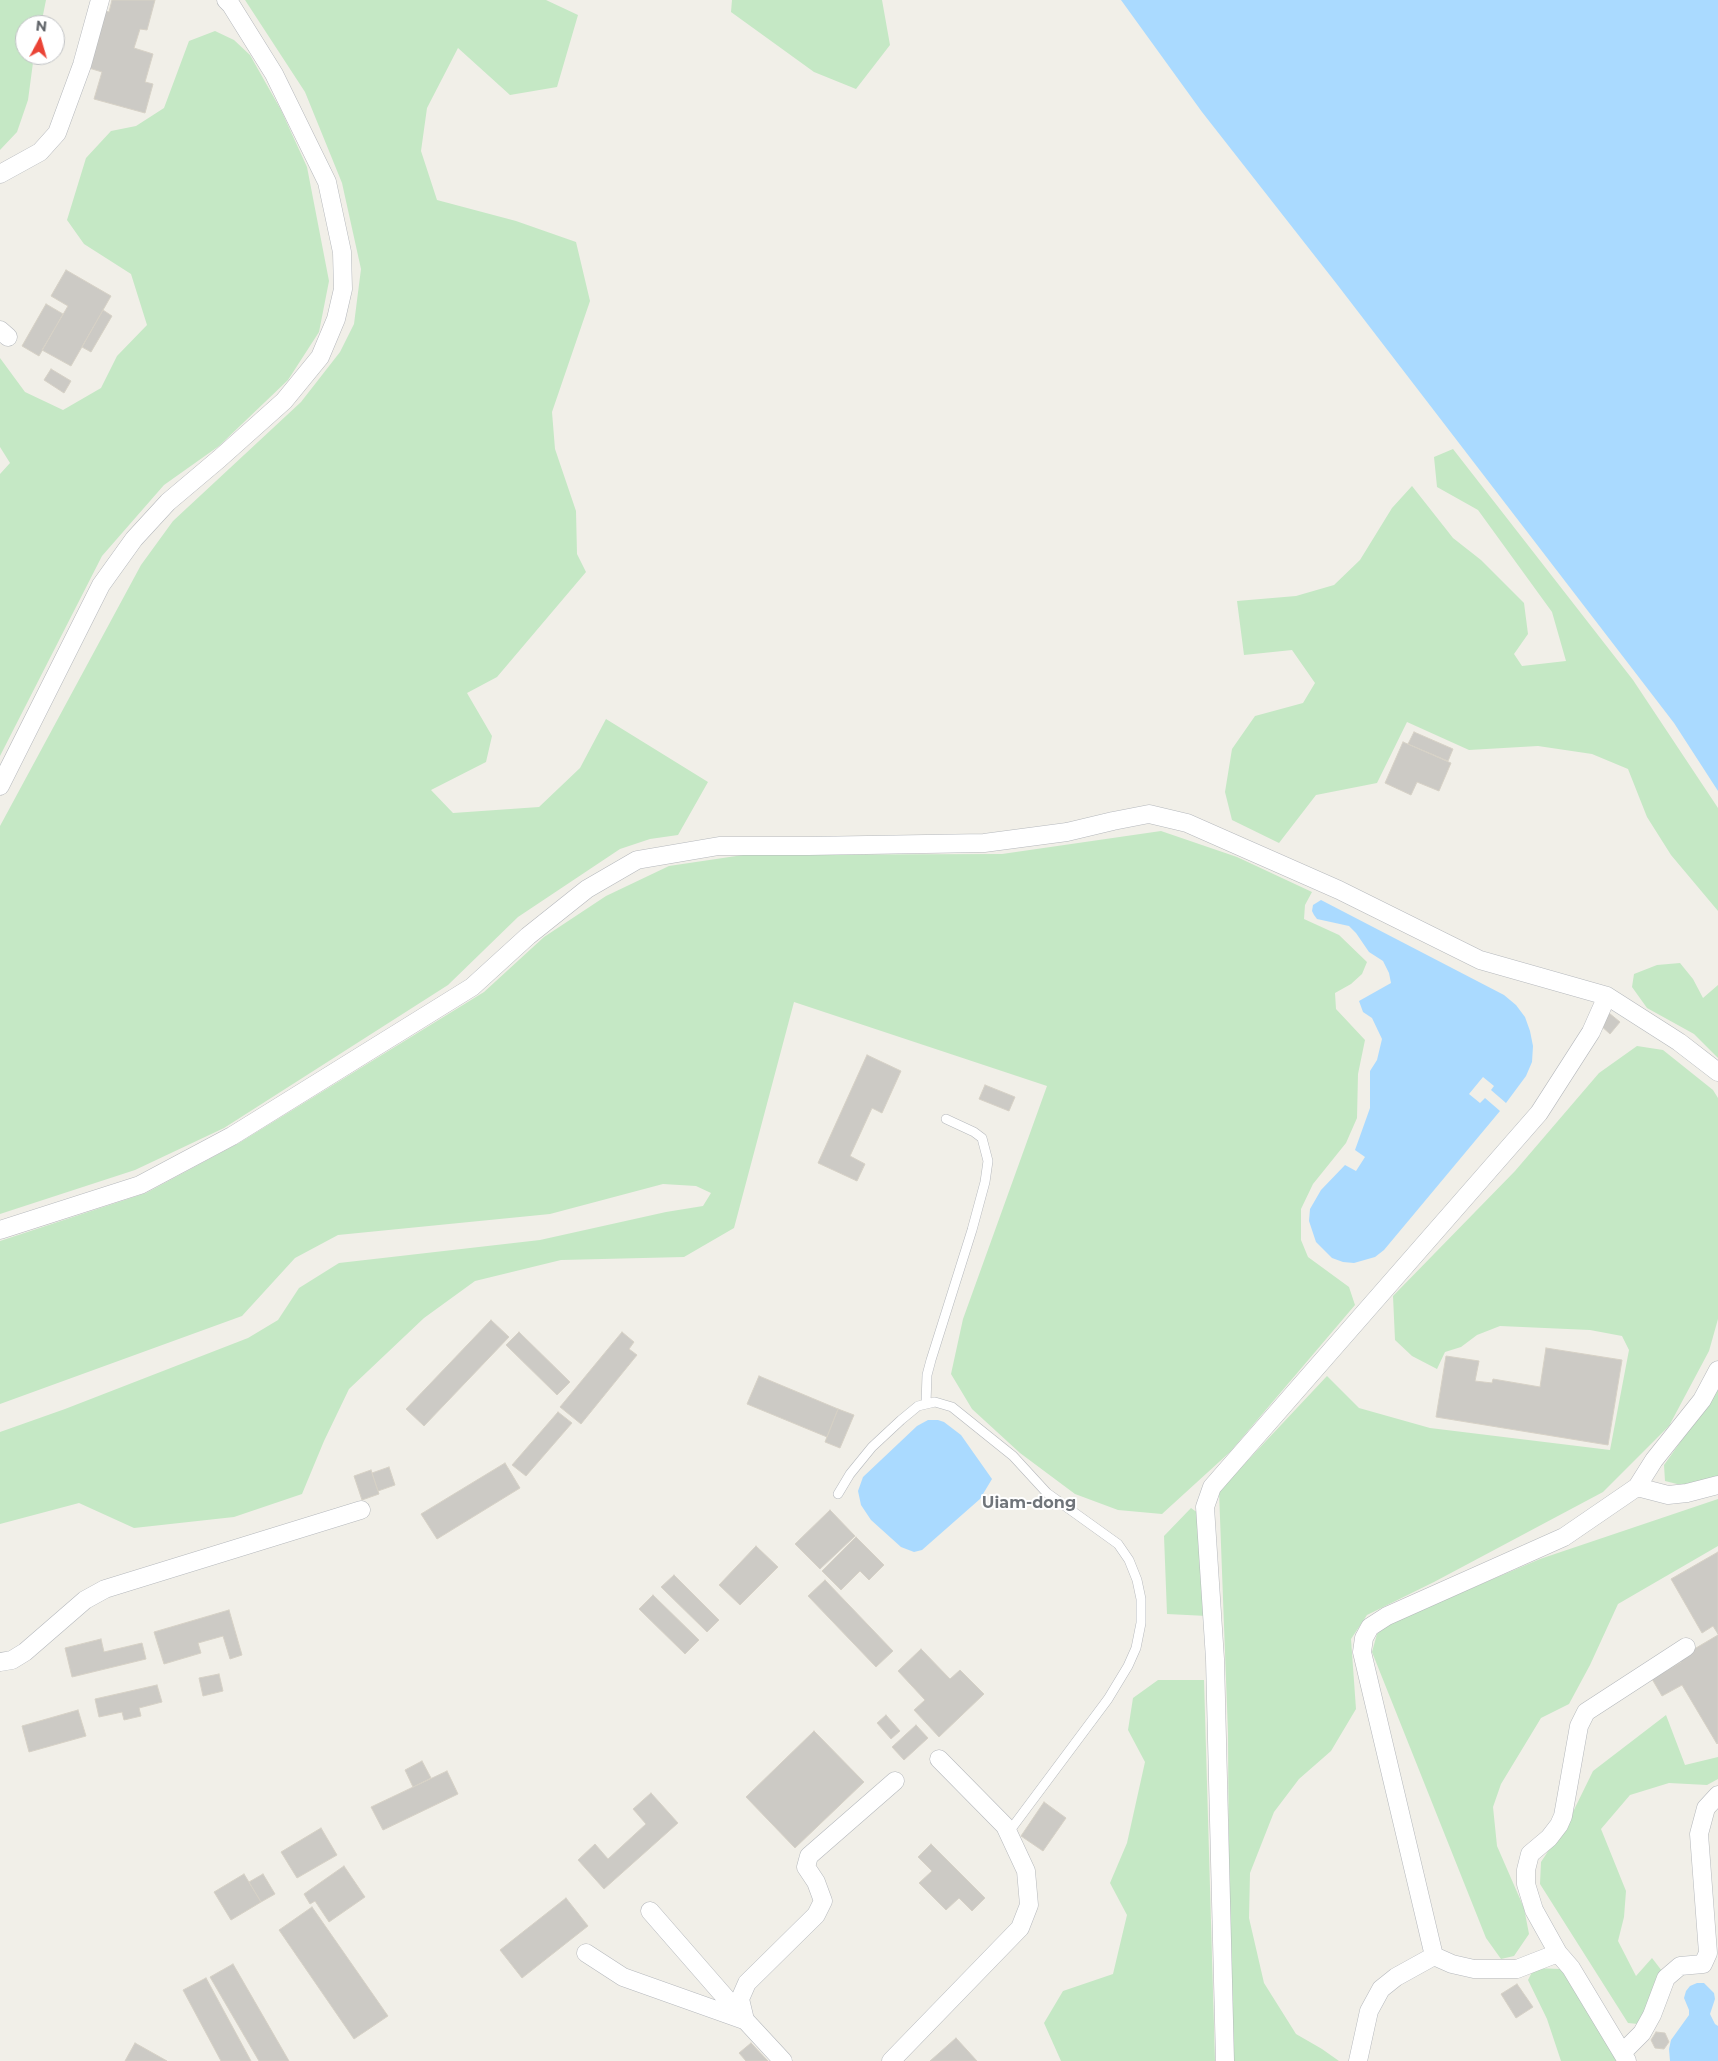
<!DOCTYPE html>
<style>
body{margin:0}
#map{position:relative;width:1718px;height:2061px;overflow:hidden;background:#f1efe8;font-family:Montserrat,sans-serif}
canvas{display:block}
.north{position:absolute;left:15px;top:15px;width:50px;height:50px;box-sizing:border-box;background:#fff;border:1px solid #bfc1c3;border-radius:50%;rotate:6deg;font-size:14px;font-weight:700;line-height:20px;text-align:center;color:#5f6368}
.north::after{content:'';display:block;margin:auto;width:18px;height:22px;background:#ea4335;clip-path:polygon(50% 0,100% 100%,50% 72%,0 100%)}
</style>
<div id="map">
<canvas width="1718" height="2061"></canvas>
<div class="north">N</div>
</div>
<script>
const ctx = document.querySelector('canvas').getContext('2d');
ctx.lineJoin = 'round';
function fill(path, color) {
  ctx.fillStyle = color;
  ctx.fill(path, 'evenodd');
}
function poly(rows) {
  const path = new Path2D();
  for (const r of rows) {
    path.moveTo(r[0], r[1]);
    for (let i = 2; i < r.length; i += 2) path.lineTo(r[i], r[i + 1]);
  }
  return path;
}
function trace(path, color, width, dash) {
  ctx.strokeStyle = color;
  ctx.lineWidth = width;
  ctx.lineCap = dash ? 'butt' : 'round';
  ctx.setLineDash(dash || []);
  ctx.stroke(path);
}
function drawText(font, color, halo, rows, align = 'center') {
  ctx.font = font + ' Montserrat,sans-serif';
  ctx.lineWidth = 4;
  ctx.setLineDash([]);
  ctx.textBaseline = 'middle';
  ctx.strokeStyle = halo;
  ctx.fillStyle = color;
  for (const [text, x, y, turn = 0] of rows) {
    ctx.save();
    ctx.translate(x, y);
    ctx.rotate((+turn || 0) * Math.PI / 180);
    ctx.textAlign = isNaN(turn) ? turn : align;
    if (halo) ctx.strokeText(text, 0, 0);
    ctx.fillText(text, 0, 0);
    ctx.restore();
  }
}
fill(poly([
 [0,0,46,0,41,25,25,25,25,55,34,55,28,100,17,132,0,150],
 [245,0,546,0,578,15,557,87,510,95,458,48,427,108,421,151,437,200,516,221,576,242,590,301,552,412,555,449,576,511,577,554,586,572,497,677,467,693,492,736,486,762,431,790,453,813,539,807,580,768,606,719,708,782,678,835,650,839,620,849,518,917,448,985,224,1128,135,1170,0,1214,0,826,141,565,173,521,301,402,340,352,354,324,361,269,342,183,305,92],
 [732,0,882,0,890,45,856,89,814,72,731,12],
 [215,31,234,40,250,55,281,110,307,167,329,281,319,332,288,380,219,446,164,485,102,556,0,756,0,474,10,463,0,447,0,358,25,392,63,410,101,388,117,356,147,325,131,274,84,244,67,220,86,158,111,131,136,126,164,108,189,41],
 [1453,449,1633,680,1718,808,1718,911,1671,855,1647,817,1628,769,1592,754,1538,746,1469,750,1407,722,1377,783,1316,795,1279,843,1232,820,1225,792,1232,749,1255,716,1303,703,1315,683,1292,650,1244,655,1237,601,1296,596,1334,585,1360,560,1392,508,1412,486,1453,538,1481,560,1524,603,1528,634,1514,654,1522,666,1566,661,1552,612,1478,510,1437,487,1434,457],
 [1161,831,1237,857,1312,892,1305,905,1304,919,1339,935,1367,962,1362,974,1351,984,1335,993,1336,1009,1365,1040,1358,1074,1357,1118,1346,1143,1313,1184,1301,1209,1301,1240,1308,1257,1349,1287,1355,1305,1230,1452,1162,1514,1118,1510,1075,1494,1020,1453,972,1409,951,1374,963,1319,1047,1086,794,1002,734,1228,684,1257,561,1260,475,1281,424,1318,349,1389,324,1441,302,1494,234,1517,134,1528,79,1503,0,1524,0,1432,65,1409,248,1338,278,1320,299,1288,339,1263,540,1240,666,1212,703,1206,711,1193,696,1186,663,1184,550,1214,338,1235,295,1258,242,1316,0,1404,0,1241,146,1193,239,1143,484,992,544,937,606,896,669,866,743,855,1002,854],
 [1680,963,1693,979,1703,998,1718,985,1718,1058,1694,1034,1647,1008,1632,987,1634,974,1657,965],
 [1637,1046,1663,1050,1713,1090,1718,1098,1718,1319,1709,1351,1669,1426,1603,1492,1434,1582,1367,1615,1351,1639,1356,1709,1331,1751,1299,1779,1274,1812,1250,1873,1249,1918,1264,1983,1296,2034,1322,2049,1339,2061,1230,2061,1228,1733,1219,1491,1327,1376,1359,1408,1430,1428,1610,1450,1629,1350,1622,1336,1590,1330,1500,1326,1477,1335,1461,1347,1445,1352,1437,1369,1412,1356,1395,1340,1393,1296,1515,1171,1599,1073],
 [1718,1389,1718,1477,1681,1485,1665,1481,1664,1465],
 [1718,1499,1718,1546,1618,1604,1590,1665,1569,1704,1541,1718,1501,1784,1493,1807,1497,1846,1524,1908,1529,1934,1514,1956,1501,1959,1486,1938,1372,1652,1377,1634,1392,1622,1540,1559],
 [1191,1508,1198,1513,1207,1616,1167,1614,1164,1536],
 [1158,1680,1204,1680,1215,2061,1061,2061,1044,2023,1063,1991,1113,1974,1127,1915,1110,1883,1127,1843,1145,1762,1128,1730,1133,1698],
 [1666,1715,1685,1765,1718,1757,1718,1779,1707,1785,1669,1783,1630,1795,1601,1829,1626,1891,1624,1917,1618,1941,1636,1976,1652,1958,1662,1971,1649,2008,1638,2024,1628,2023,1540,1884,1541,1862,1570,1818,1593,1771],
 [1534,1968,1561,1969,1617,2061,1561,2061,1547,2019,1528,1980]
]), '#c5e8c5');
fill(poly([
 [1121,0,1718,0,1718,791,1674,723,1336,283,1202,112],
 [1321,900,1504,995,1516,1005,1525,1017,1530,1031,1533,1046,1532,1062,1526,1076,1506,1103,1491,1090,1494,1086,1483,1077,1469,1094,1480,1103,1485,1098,1500,1111,1384,1250,1375,1257,1354,1263,1343,1262,1332,1258,1316,1242,1309,1221,1310,1209,1321,1190,1345,1165,1356,1171,1365,1157,1355,1150,1370,1108,1370,1071,1377,1060,1382,1039,1372,1018,1363,1012,1359,1001,1391,983,1389,973,1383,961,1369,952,1356,933,1349,926,1317,919,1314,915,1312,911,1313,905],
 [928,1420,938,1420,944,1422,961,1435,992,1479,980,1499,922,1550,914,1552,901,1547,871,1520,861,1505,858,1491,863,1477,917,1426],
 [1697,1983,1704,1983,1714,1993,1715,1999,1710,2014,1715,2024,1718,2026,1718,2061,1670,2061,1669,2049,1671,2040,1689,2015,1689,2010,1684,1998,1686,1991,1690,1986]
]), '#aadaff');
const building = poly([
 [112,0,155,0,147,30,140,29,134,48,153,54,145,82,153,84,145,113,94,99,102,72,89,68,105,11,109,12,112,0],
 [66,270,111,296,71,366,42,350,68,306,51,296,66,270],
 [46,304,63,314,39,356,22,346,46,304],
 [103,310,112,316,91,352,82,347,103,310],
 [51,369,71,381,64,393,44,380,51,369],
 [1414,732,1453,749,1448,761,1408,744,1414,732],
 [1403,742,1451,763,1439,791,1417,782,1411,795,1385,783,1403,742],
 [1609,1013,1620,1022,1610,1034,1599,1024,1609,1013],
 [867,1055,901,1071,882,1113,872,1108,850,1156,865,1164,857,1181,818,1163,867,1055],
 [985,1085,1015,1097,1009,1111,979,1099,985,1085],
 [491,1320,509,1337,424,1426,406,1409,491,1320],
 [519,1332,570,1382,557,1395,506,1345,519,1332],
 [622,1332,634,1342,629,1349,637,1355,581,1424,560,1407,622,1332],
 [1546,1348,1622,1360,1608,1445,1436,1417,1446,1356,1479,1361,1475,1381,1492,1383,1493,1379,1540,1387,1546,1348],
 [759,1376,838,1409,827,1437,747,1404,759,1376],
 [838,1409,854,1415,840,1448,825,1442,838,1409],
 [558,1412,572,1423,526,1476,512,1465,558,1412],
 [505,1463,520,1488,437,1539,421,1514,505,1463],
 [389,1467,395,1485,378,1491,372,1473,389,1467],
 [371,1470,379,1494,362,1500,354,1476,371,1470],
 [830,1510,855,1536,820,1569,795,1544,830,1510],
 [856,1537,884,1565,869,1580,860,1571,841,1590,822,1571,856,1537],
 [756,1546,778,1567,740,1605,719,1585,756,1546],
 [1718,1552,1718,1634,1713,1626,1702,1633,1671,1579,1718,1552],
 [674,1575,719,1620,707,1632,661,1587,674,1575],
 [825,1580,893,1651,876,1667,808,1596,825,1580],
 [653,1595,699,1640,685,1654,639,1609,653,1595],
 [229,1610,242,1655,230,1659,223,1636,198,1643,201,1653,164,1664,154,1632,229,1610],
 [1718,1635,1718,1743,1717,1744,1682,1685,1662,1696,1652,1679,1681,1662,1679,1658,1718,1635],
 [101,1639,104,1652,142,1643,146,1659,72,1677,65,1648,101,1639],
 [921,1649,950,1679,960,1670,984,1694,939,1737,914,1710,925,1700,898,1671,921,1649],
 [219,1674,223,1691,203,1696,199,1678,219,1674],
 [157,1685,162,1702,139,1708,141,1716,124,1720,122,1712,99,1717,95,1699,157,1685],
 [78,1710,86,1736,29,1752,22,1726,78,1710],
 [886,1715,900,1731,891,1739,877,1723,886,1715],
 [916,1725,928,1738,904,1760,892,1747,916,1725],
 [814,1731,864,1782,795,1848,746,1797,814,1731],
 [422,1761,431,1778,413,1787,405,1770,422,1761],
 [447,1771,458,1794,383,1830,371,1807,447,1771],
 [651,1793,678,1823,604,1889,578,1860,595,1844,608,1859,646,1824,633,1809,651,1793],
 [1044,1802,1066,1818,1043,1851,1021,1836,1044,1802],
 [321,1828,337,1855,297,1878,281,1852,321,1828],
 [931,1844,985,1898,972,1911,959,1898,946,1910,919,1883,932,1871,918,1857,931,1844],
 [344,1866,365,1897,329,1922,315,1901,310,1904,304,1894,344,1866],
 [244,1874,261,1902,231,1920,214,1892,244,1874],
 [263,1874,275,1894,261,1902,249,1882,263,1874],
 [566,1898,588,1926,522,1978,500,1950,566,1898],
 [312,1907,388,2016,354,2039,279,1930,312,1907],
 [233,1964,289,2061,259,2061,210,1977,233,1964],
 [206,1978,251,2061,221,2061,183,1990,206,1978],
 [1517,1984,1533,2007,1516,2018,1501,1994,1517,1984],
 [1656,2032,1665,2033,1669,2042,1664,2049,1655,2048,1651,2040,1656,2032],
 [956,2038,977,2061,930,2061,956,2038],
 [135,2043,167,2061,125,2061,135,2043],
 [751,2043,768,2061,746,2061,739,2053,751,2043]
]);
fill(building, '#cccac5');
trace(building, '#d6d1c6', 1);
const service = poly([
 [926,1403,927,1375,931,1360,972,1230,985,1182,988,1161,982,1138,974,1132,946,1119],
 [838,1494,850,1474,872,1447,901,1420,918,1406,935,1402,952,1407,1013,1456,1047,1493,1118,1544,1129,1560,1137,1580,1141,1599,1141,1623,1136,1648,1128,1666,1108,1699,1008,1833]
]);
const minor = poly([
 [0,174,40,152,57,133,82,65,100,0],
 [0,330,8,337],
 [0,786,101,585,134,539,168,502,219,459,284,401,320,357,336,319,343,289,342,252,327,182,274,74,231,5,226,0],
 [0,1230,140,1185,232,1136,472,987,528,936,587,889,637,860,719,846,808,846,984,843,1067,832,1113,821,1149,814,1187,823,1339,890,1480,960,1607,996,1679,1042,1718,1072],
 [1637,1487,1668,1495,1687,1493,1718,1485],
 [0,1662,12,1660,25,1652,85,1600,105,1589,361,1510],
 [650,1911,745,2020,783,2061],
 [586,1953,623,1977,744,2020],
 [1434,1956,1452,1964,1474,1969,1517,1969,1558,1953],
 [745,2020,740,1999,747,1983,816,1915,823,1901,816,1882,806,1867,809,1856,895,1781],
 [1622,2053,1642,2033,1652,2015,1666,1978,1680,1966,1703,1964,1708,1953,1699,1834,1706,1808,1718,1795],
 [891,2061,1020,1928,1029,1905,1026,1871,1005,1826,939,1759],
 [1225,2061,1215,1659,1205,1507,1212,1487,1539,1113,1591,1032,1607,996],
 [1358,2061,1369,2011,1381,1989,1396,1977,1434,1956,1362,1652,1364,1638,1370,1627,1387,1616,1564,1537,1637,1487,1654,1460,1702,1400,1718,1370],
 [1627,2061,1571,1968,1558,1953,1534,1910,1526,1884,1526,1870,1530,1854,1549,1838,1559,1825,1563,1816,1579,1726,1586,1712,1686,1647]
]);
trace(service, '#b5b8bc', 10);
trace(minor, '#b5b8bc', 19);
trace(service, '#fff', 9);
trace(minor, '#fff', 18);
drawText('bold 16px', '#70757a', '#fff', [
 ["Uiam-dong",1029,1503]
]);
</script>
